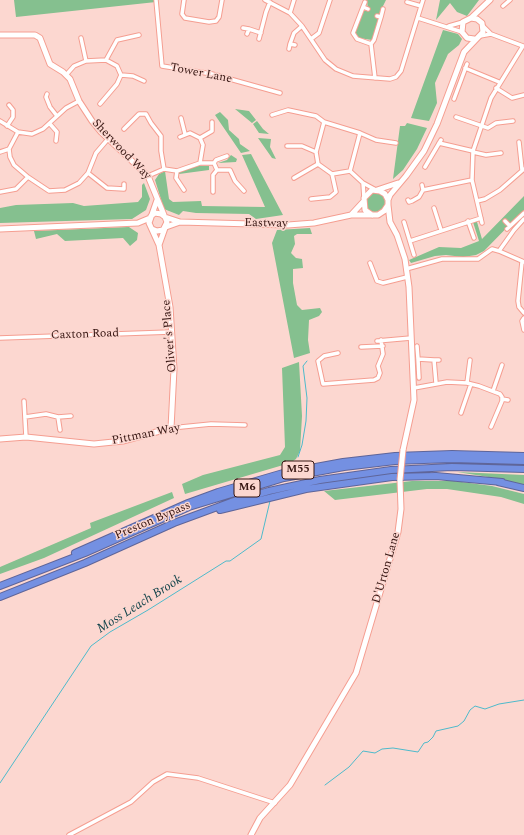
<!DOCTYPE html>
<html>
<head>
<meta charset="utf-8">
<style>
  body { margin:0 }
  canvas { display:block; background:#fcd7d0 }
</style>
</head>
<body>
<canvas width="524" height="835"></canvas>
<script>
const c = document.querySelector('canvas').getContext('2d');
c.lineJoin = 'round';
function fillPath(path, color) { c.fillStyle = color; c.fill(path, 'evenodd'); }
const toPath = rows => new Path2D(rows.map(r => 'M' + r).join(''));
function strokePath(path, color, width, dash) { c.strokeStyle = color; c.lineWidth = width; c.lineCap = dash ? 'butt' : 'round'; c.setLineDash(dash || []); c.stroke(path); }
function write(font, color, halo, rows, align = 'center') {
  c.font = font + ' Spectral,serif'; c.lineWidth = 3; c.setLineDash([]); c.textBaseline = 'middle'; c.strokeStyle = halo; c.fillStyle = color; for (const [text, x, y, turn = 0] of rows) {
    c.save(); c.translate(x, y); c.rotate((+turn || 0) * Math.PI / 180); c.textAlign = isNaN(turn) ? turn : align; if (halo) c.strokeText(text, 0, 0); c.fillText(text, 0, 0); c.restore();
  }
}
fillPath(toPath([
  [14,0,156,0,156,2,16,17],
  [367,0,386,0,379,14,376,14,376,17,378,19,372,40,359,38,355,32,363,11,368,11],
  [440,0,479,0,467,16,457,12,450,3,436,20],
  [443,30,458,34,462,39,459,45,448,54,435,83,437,103,429,121,411,118],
  [235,109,249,111,256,120,252,123],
  [220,112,228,120,229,130,239,139,240,144,250,151,241,153,215,115],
  [257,121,263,129,269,134,259,133,253,124],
  [407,123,427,128,417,149,403,170,393,179,400,126,405,126],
  [258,138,271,139,270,147,276,159,272,158],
  [251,154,283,215,256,219,249,214,196,213,183,211,179,215,164,209,155,180,159,174,165,171,169,199,173,202,201,201,202,206,265,207,242,155],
  [231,155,237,159,236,162,218,163,227,160],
  [198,166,209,166,209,170,179,174,179,172],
  [144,183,150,199,146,210,132,219,0,223,0,208,16,205,73,203,84,206,138,202,142,197,142,185],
  '365 202a10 10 0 1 1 20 0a10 10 0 1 1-20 0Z',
  [524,196,524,210,484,251,476,255,463,257,446,255,435,256,411,263,409,260,439,247,461,248,479,241,473,222,477,222,482,239],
  [129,227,138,233,137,240,130,246,123,238,65,241,57,234,36,239,34,231],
  [310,228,312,234,297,234,294,236,295,244,291,253,296,258,302,259,303,268,293,269,293,283,297,305,302,310,320,308,322,312,319,316,309,320,308,340,310,353,294,358,272,243,277,230],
  [299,362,302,416,300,451,296,459,290,463,185,494,182,484,203,475,280,455,285,447,282,368],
  [457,472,524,475,524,485,495,478],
  [412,481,454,481,492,486,524,494,524,504,501,497,447,489,427,489,335,500,324,491],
  [172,492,174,498,44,558,0,574,0,567,91,528,90,523]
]), '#85c08f');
strokePath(toPath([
  [298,457,302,445,306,421,307,398,303,366,307,361],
  [0,783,91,646,110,632,148,610,226,561,230,561,261,539,270,501],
  [325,785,349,767,363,751,375,753,382,749,393,748,418,752,424,743,428,742,433,737,436,731,458,726,464,721,470,710,475,706,485,709,499,704,524,700]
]), '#4dbacb', 1);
const street = toPath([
  [156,0,162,66,212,74,280,93],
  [184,0,182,14,185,18,209,22,216,21,219,17,222,0],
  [265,0,290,13,302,26,325,60,336,69,353,76,390,79,396,77,401,71,423,0],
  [365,2,363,7,368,9],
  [407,2,421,6],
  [503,6,510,0],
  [363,7,353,33,357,39,371,44,374,40,381,17],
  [290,13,294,0],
  [377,16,381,17,383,9],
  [418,18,462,32],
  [449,26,463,22],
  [243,28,249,29,247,34],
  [249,29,261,33],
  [491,34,523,46],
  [480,36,491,34,483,26],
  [81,38,86,61],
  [259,39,266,12,270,2],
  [311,39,319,33,330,0],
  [290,44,294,33,302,26],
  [371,44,375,78],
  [289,49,290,44,295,45],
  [106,60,117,40,139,35],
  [465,68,499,82],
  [66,75,74,66,86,61,106,60,117,66,121,75,117,84,100,104],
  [121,75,133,76,144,81],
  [496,88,512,98,524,95],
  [47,94,46,97,50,107,57,116],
  [454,99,467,64],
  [272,115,288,110,316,116,324,122,360,133,376,140,396,143],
  [456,117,488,128,496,123,513,121],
  [181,118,185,134],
  [0,121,18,132,32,134,43,129,66,108,79,101],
  [324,122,316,152,318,164,332,174,350,171,363,183,374,189],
  [50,124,57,132,56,141],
  [7,126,13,117,13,110,9,105],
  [124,129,139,114,146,114,151,123,161,136,161,151,164,169],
  [18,132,9,149,10,157,14,165,28,177],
  [180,137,190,133,200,138,203,145,200,163],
  [200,138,212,131,212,122],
  [519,142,522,170],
  [439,143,473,151],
  [287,146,302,146,316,152],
  [0,152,9,149],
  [473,152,486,155,501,153],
  [214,163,216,160,227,156],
  [425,167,441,140],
  [177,171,176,178,184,190],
  [350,171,360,133],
  [88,173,107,188,124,189,124,184],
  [148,176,164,169,177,171,200,163,214,163,217,170,230,170,235,181,244,191],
  [294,178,318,164],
  [363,183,364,198],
  [423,190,472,180],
  [0,192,16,189,28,177,49,191,65,190,79,183,88,173,96,153,108,139],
  [213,192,213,175,217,170],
  [311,199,330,197,336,192,332,174],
  [408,200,409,202,412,201,419,197,423,190,422,185],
  [477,201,485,199,500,190,524,169],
  [434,208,441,230],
  [524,219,514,230,499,251,524,262],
  [468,221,474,238],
  [505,221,510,226],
  [404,222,414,255],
  [482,223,472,180,473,151,491,98,523,46],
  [507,229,524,213],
  [410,241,481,218],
  [522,262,518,301,519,307,524,313],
  [370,263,377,281,383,283,407,277],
  [406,269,442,259,478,259,492,249,499,251],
  [524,318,522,321,524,330],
  [0,338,171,332],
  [377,341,411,338],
  [417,346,418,359],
  [361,347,383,346],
  [338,353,324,356,318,361,323,384,374,380,378,378,380,373,378,366,383,354,381,340],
  [419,378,418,359,434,360],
  [436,383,434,360,439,360],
  [467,383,470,360],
  [414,388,447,382,467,383,479,386,500,394,502,397,502,401,491,427],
  [493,391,502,365],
  [502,399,508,400],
  [24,401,26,437],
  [461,413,471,384],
  [25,417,46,414,58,417,71,416],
  [58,417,60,430],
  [171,428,211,424,245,425],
  [69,835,131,802,153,782,167,774,198,778,275,803]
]);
const secondary = toPath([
  [471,18,490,0],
  [0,35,35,35,40,38,50,64,63,72,70,79,79,101,92,121,101,132,148,176,164,215],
  [377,190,398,183],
  [388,200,390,195,406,176,424,151,437,124,464,52,483,32,482,23,477,19,471,18,463,22,462,32,467,38,474,39],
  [388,205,390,222,397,235,405,259,409,287,414,400,403,450],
  [351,215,378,215,384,211,388,205,388,200,385,194,380,191,372,190,364,198,365,210,372,215],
  [151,216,155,213,161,214,165,217,167,222,163,230,157,231,152,229],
  [165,217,180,222],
  [166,227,180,222,288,225,314,223,351,215,363,202],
  [0,229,138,223,150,218],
  [159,245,165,228],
  [0,439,26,437,94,444,123,441,171,428,174,369,170,307,159,245,149,223,157,200],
  [251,835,260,818,290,785,356,673,398,532,401,509,400,480]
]);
const highway = toPath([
  [498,482,524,488],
  [220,510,306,489,392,477,436,476,502,482],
  [75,553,188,503,218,492,283,473,343,462,395,456,452,454,524,456],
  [0,586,85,553,189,507,284,478,344,467,395,461,452,459,524,461],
  [0,597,85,563,174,523,231,502,269,491,320,480,391,470,452,467,524,469]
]);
strokePath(street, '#f59e91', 5.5);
strokePath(secondary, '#f59e91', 7);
strokePath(highway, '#5f6599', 8);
strokePath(street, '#fff', 3.5);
strokePath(secondary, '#fff', 5);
strokePath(highway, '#7490e2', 6);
const secondaryBridge = toPath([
  [400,480,403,450]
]);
strokePath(secondaryBridge, '#f59e91', 7, []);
strokePath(secondaryBridge, '#fff', 5);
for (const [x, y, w] of [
  [298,470,32],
  [247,488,26]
]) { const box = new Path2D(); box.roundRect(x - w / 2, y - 9, w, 18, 3); c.fillStyle = '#fcd7d0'; c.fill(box); strokePath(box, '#371612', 1); }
write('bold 11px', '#371612', null, [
  ["M55",298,470],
  ["M6",247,488]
]);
write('12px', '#371612', '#fcd7d0', [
  ["Tower Lane",201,74,11],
  ["Sherwood Way",121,150,46],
  ["Eastway",266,224,1],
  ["Caxton Road",85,335,-2],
  ["Oliver's Place",170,336,-95],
  ["Pittman Way",146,435,-11],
  ["Preston Bypass",153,521,-23],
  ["D'Urton Lane",387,568,-74]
]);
write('italic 13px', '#12444b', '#fcd7d0', [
  ["Moss Leach Brook",140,605,-32]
]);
</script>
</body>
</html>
